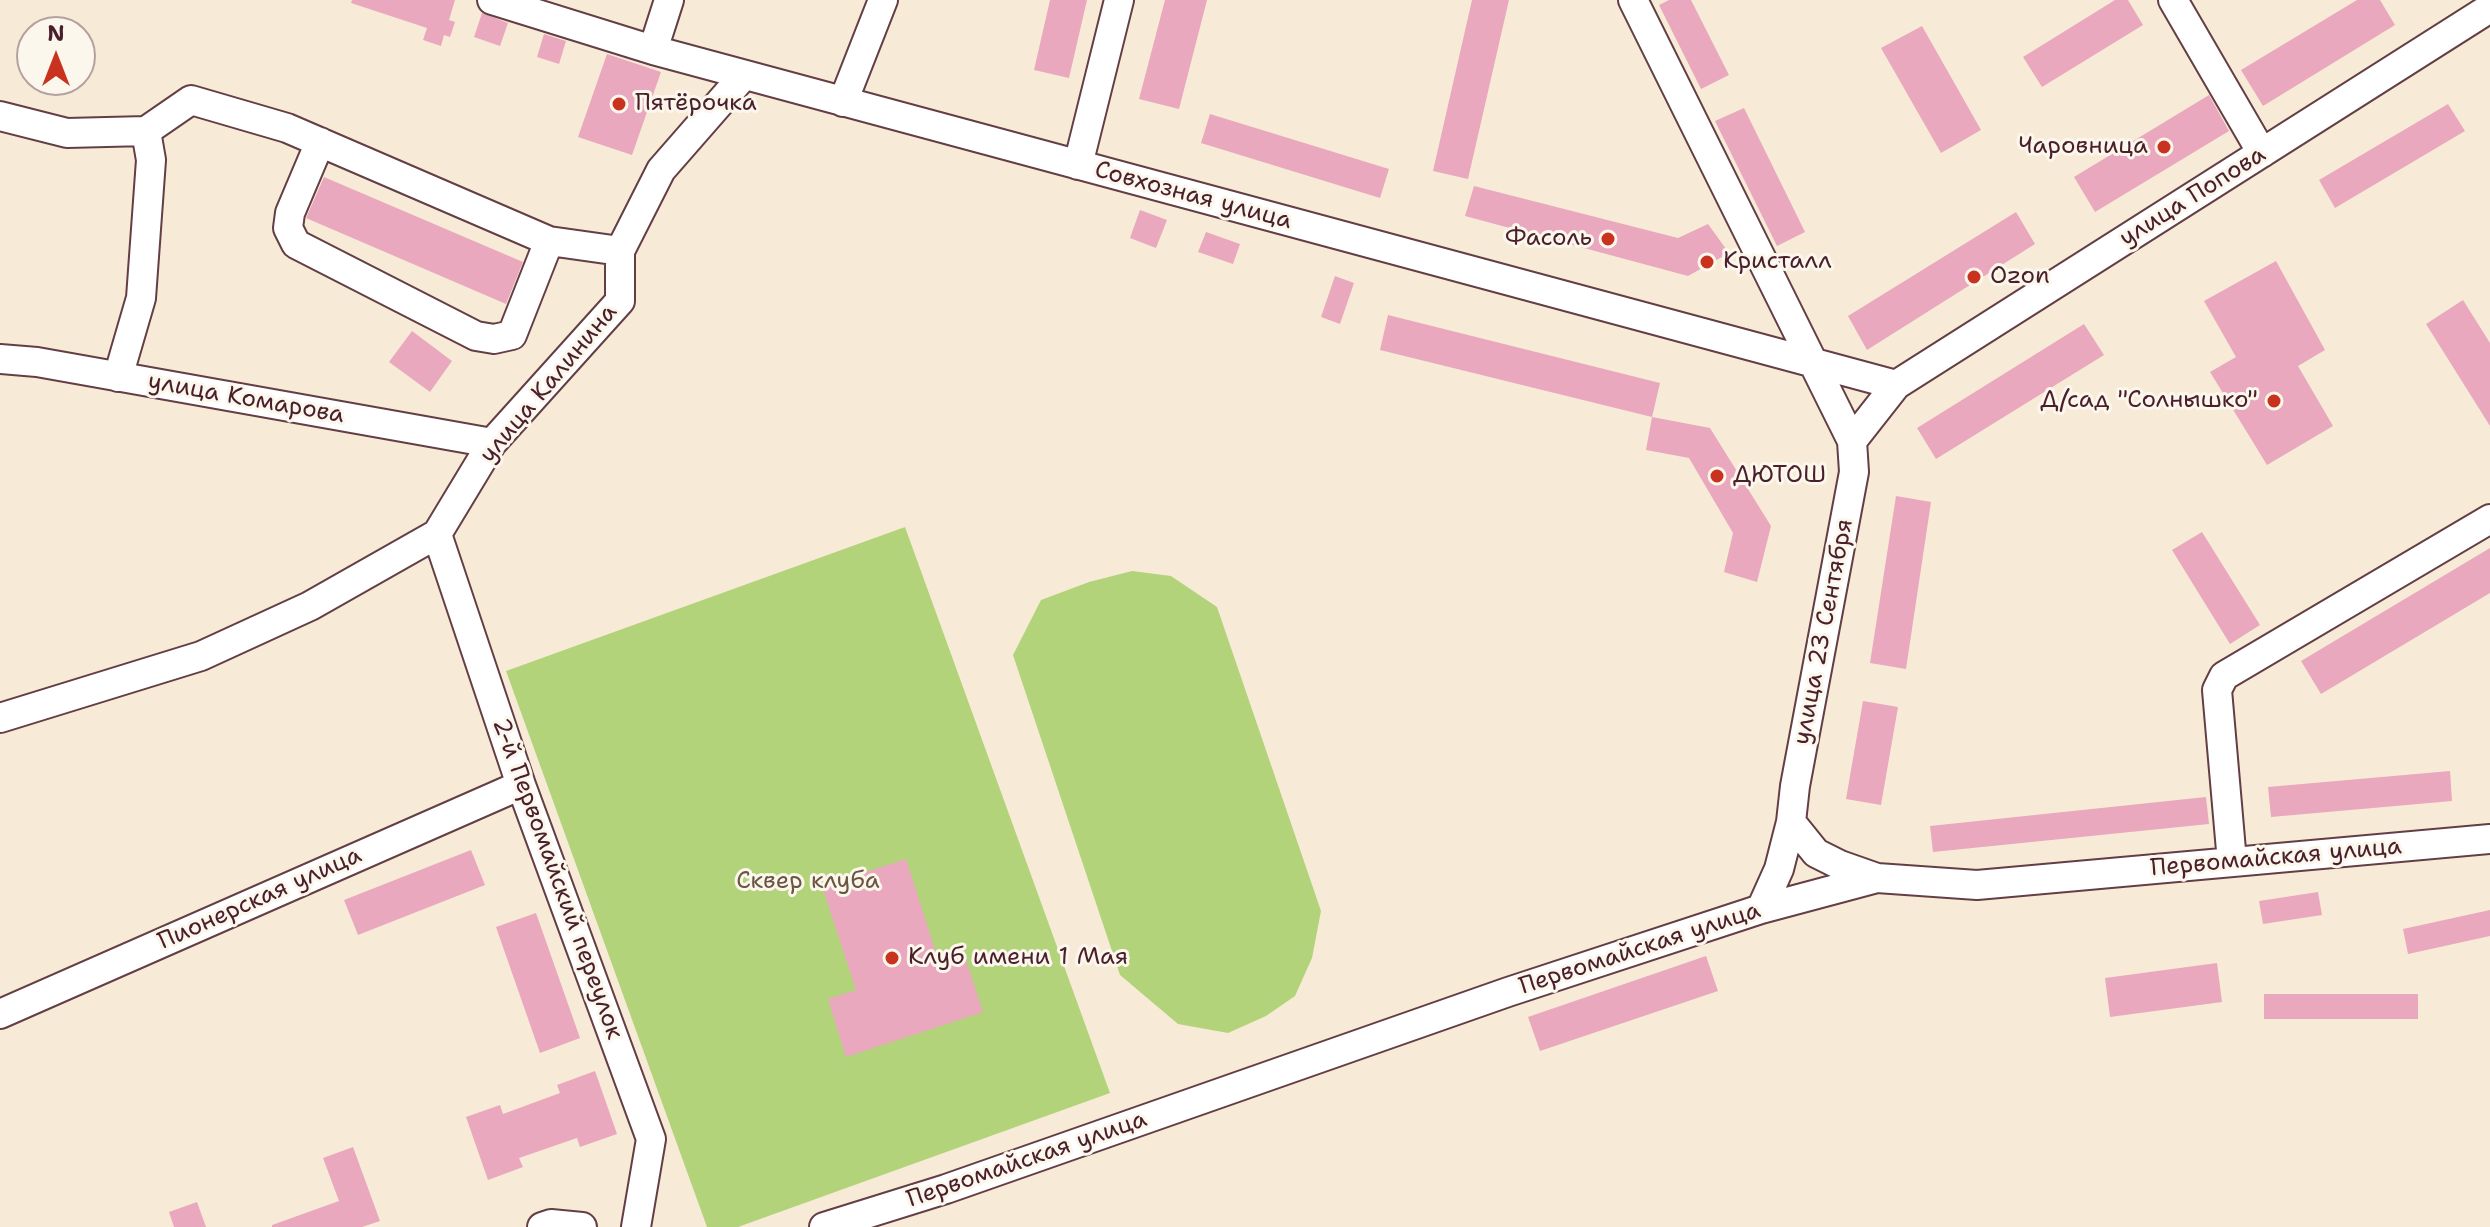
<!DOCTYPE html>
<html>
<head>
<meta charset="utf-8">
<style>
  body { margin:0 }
  #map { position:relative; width:2490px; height:1227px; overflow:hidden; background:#f7ebd7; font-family:"Shantell Sans",sans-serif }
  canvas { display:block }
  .north { position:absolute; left:16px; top:16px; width:80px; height:80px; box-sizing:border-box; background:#fbf7ec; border:2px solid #b4a19f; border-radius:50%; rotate:0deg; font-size:22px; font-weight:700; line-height:32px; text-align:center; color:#4a1f2b }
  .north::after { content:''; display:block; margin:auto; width:28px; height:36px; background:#c8321e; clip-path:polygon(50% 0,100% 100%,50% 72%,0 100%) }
</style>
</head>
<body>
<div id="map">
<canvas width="2490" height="1227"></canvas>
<div class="north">N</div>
</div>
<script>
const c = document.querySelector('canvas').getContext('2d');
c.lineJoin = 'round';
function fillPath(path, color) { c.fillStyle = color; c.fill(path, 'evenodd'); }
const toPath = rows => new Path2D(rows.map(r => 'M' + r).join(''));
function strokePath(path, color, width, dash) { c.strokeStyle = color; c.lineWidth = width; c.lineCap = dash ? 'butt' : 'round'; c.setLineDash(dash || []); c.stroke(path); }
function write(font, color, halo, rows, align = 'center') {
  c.font = font + ' "Shantell Sans",sans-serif'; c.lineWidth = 6; c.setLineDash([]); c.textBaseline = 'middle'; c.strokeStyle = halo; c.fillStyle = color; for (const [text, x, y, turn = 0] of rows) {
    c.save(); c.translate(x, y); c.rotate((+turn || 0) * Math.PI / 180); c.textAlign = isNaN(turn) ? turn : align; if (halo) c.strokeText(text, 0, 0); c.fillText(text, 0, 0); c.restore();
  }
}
fillPath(toPath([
  [905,527,1110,1093,738,1227,707,1227,506,671],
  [1132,571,1171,576,1217,607,1321,911,1312,958,1295,996,1266,1016,1228,1033,1178,1024,1120,975,1013,655,1041,600,1089,582]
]), '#b3d37b');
fillPath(toPath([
  [352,0,455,0,449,20,455,22,450,37,444,35,441,46,423,40,427,28,351,3],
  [1050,0,1087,0,1069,78,1034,70],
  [1165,0,1207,0,1179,109,1139,99],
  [1472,0,1509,0,1468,179,1433,171],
  [1669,0,1691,0,1729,75,1701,89,1659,5],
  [2115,0,2128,0,2143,25,2042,87,2023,57],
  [2357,0,2380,0,2395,25,2263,106,2241,70],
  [482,13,508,23,500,46,474,37],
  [1922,26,1981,130,1941,153,1881,48],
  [544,34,566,41,559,64,537,57],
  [607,54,661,72,632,155,578,137],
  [2209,95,2229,131,2095,212,2074,177],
  [2448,104,2465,131,2335,208,2319,180],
  [1744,108,1805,232,1777,246,1715,121],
  [1210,114,1389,169,1380,198,1201,143],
  [324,177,523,262,506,304,306,218],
  [1474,186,1678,238,1708,224,1729,253,1688,276,1465,216],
  [1140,210,1167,220,1156,248,1130,238],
  [2016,212,2035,244,1867,350,1848,316],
  [1206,232,1240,244,1233,264,1198,252],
  [2276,261,2325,350,2298,366,2333,426,2267,465,2210,372,2236,357,2204,301],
  [1335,276,1354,283,1340,324,1321,317],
  [2463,300,2490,343,2490,426,2426,324],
  [1388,315,1660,383,1652,417,1380,350],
  [2084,324,2104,355,1936,459,1917,428],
  [412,331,452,361,430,392,389,362],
  [1652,417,1710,428,1771,526,1757,582,1724,572,1733,533,1689,458,1646,450],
  [1896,496,1931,502,1906,669,1870,663],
  [2202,532,2260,625,2230,644,2172,550],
  [2490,548,2490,593,2321,694,2301,661],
  [1863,701,1898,707,1881,805,1846,799],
  [2450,771,2452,801,2271,817,2268,787],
  [2206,797,2209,824,1933,852,1930,826],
  [471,850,485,885,358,935,344,900],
  [906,859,939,962,964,954,983,1012,846,1057,828,999,856,990,822,886],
  [2318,892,2322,915,2263,924,2259,901],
  [2490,910,2490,936,2408,954,2403,929],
  [536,913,580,1038,540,1053,496,927],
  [1706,956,1718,991,1540,1051,1528,1017],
  [2217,963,2222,1002,2110,1017,2105,978],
  [2264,994,2418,994,2418,1019,2264,1019],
  [595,1071,617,1134,580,1147,577,1138,519,1158,523,1167,488,1180,466,1117,500,1105,503,1114,560,1093,557,1085],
  [353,1147,380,1221,362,1227,272,1227,272,1225,339,1201,323,1158],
  [197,1202,206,1227,174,1227,169,1212]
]), '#e9a8be');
const minor = toPath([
  [492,0,653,50,1896,385],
  [1633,0,1852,441,1854,472,1795,786,1791,822,1779,869,1761,909],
  [2173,0,2262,153],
  [653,50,669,0],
  [843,102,883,0],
  [0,116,67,133,146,131],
  [146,131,191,100,287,128,549,241,620,251],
  [320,142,290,213,288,228,296,244,476,336,494,339,512,335,549,241],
  [1078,165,1119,0],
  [0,359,37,362,492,443],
  [118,377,141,298,151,160,146,131],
  [1852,441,1896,385,2490,8],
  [437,534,521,785,651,1139,636,1227],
  [0,718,201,656,310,606,437,534,492,443,620,301,620,251,661,170,744,75],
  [1791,822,1816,853,1840,865,1877,878],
  [2232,862,2217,690,2224,676,2490,519],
  [0,1014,521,785],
  [542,1227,551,1224,582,1227],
  [824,1227,946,1189,1508,992,1761,909,1877,878,1977,885,2490,839]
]);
strokePath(minor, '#643e45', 32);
strokePath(minor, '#fff', 28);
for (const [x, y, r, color] of [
  [619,104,8,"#c8321e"],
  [2164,147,8,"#c8321e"],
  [1608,239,8,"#c8321e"],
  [1707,262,8,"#c8321e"],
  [1974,277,8,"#c8321e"],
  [2274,401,8,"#c8321e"],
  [1717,476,8,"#c8321e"],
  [892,958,8,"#c8321e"]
]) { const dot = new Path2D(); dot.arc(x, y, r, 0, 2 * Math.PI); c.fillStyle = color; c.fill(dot); strokePath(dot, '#fbf7ec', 3); }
write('24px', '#4a1f2b', '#fbf7ec', [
  ["Пятёрочка",635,104],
  ["Чаровница",2148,147,"right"],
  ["Фасоль",1592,239,"right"],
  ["Кристалл",1723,262],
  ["Ozon",1990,277],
  ["Д/сад \"Солнышко\"",2258,401,"right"],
  ["ДЮТОШ",1733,476],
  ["Клуб имени 1 Мая",908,958]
], 'left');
write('24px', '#4a1f2b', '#fbf7ec', [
  ["Совхозная улица",1193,196,15],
  ["улица Попова",2193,197,-32],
  ["улица Калинина",549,384,-50],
  ["улица Комарова",246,399,10],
  ["улица 23 Сентября",1824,632,-79],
  ["Первомайская улица",2276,858,-5],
  ["2-й Первомайский переулок",557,879,70],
  ["Пионерская улица",260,899,-24],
  ["Первомайская улица",1640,949,-18],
  ["Первомайская улица",1027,1160,-19]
]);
write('24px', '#6a5543', '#fbf7ec', [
  ["Сквер клуба",808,882]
]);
</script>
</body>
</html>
